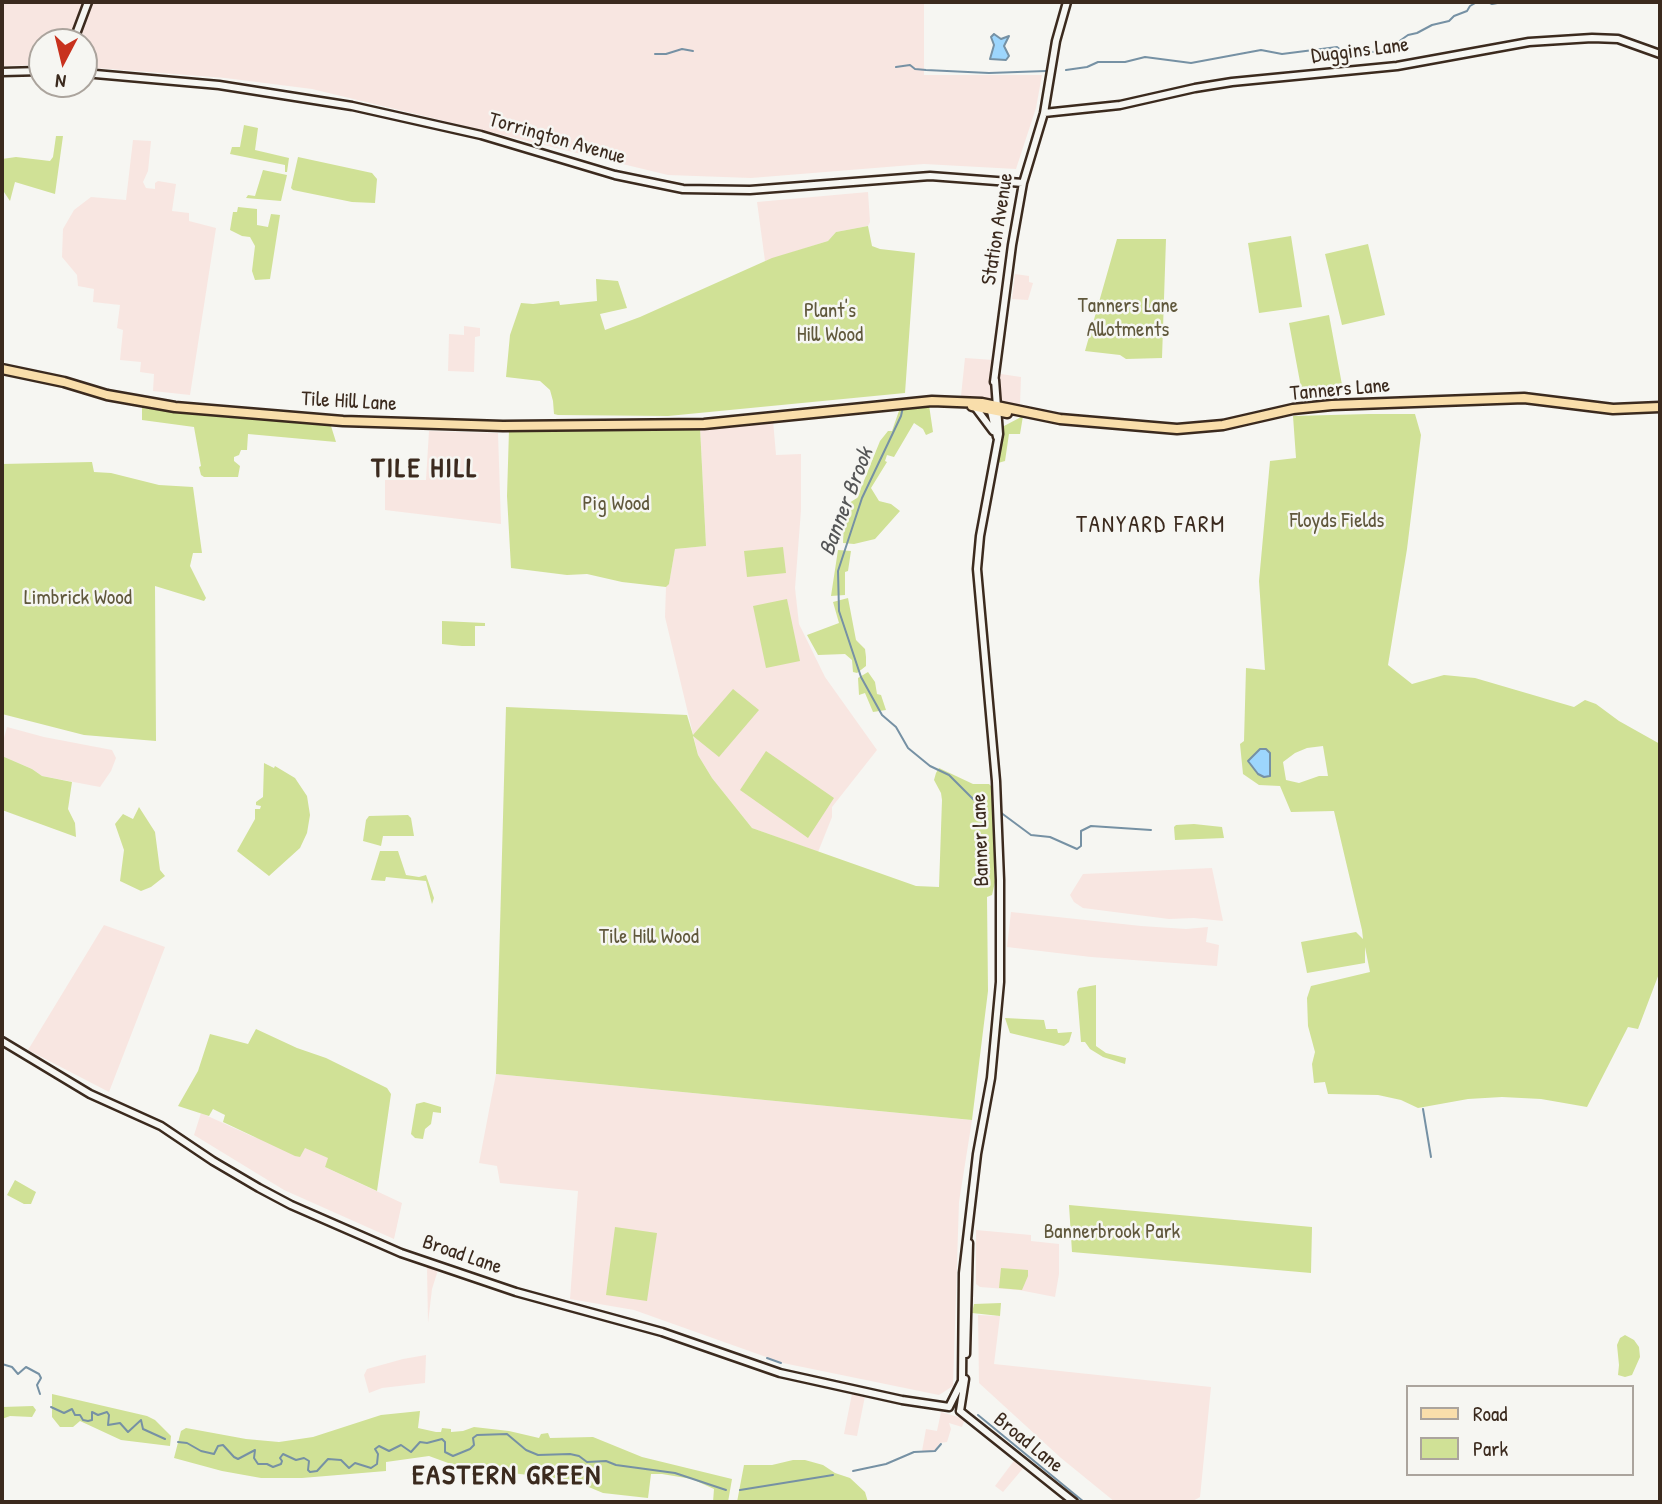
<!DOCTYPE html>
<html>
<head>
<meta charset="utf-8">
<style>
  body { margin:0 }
  #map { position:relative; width:1662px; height:1504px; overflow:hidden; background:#f6f6f2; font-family:"Patrick Hand",sans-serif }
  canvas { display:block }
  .frame { position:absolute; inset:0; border:4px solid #3b2a1e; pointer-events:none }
  .legend { position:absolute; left:1406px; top:1385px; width:228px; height:91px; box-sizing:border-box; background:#f6f6f2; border:2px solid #aba49d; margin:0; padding:9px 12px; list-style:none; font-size:21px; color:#3b2a1e }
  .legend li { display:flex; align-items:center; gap:14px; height:35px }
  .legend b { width:35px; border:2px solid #aba49d }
  .north { position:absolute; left:28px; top:28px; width:70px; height:70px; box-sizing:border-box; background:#f6f6f2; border:2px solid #aba49d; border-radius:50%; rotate:187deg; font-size:19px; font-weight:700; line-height:28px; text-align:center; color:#3b2a1e }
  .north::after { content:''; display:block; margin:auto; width:24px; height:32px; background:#c8321e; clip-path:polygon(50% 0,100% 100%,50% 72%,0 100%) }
</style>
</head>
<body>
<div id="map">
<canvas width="1662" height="1504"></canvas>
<div class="frame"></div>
<ul class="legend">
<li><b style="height:9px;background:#f9deab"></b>Road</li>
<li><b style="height:19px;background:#d0e196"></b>Park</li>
</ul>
<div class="north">N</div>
</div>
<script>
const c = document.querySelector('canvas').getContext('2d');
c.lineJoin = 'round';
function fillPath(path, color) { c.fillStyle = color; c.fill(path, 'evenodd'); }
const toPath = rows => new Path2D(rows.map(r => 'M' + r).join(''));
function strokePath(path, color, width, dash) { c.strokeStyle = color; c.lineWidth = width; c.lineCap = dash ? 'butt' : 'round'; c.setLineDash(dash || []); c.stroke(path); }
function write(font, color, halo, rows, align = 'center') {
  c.font = font + ' "Patrick Hand",sans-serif'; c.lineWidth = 5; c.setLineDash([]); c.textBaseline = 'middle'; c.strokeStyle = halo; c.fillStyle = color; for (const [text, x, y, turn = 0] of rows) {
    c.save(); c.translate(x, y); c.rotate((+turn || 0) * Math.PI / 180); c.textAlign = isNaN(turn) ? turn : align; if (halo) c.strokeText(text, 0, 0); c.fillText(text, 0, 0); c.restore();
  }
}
fillPath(toPath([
  [2,2,83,2,68,42,42,42,42,65,2,66],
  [90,2,924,2,924,75,1042,75,1036,108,1016,169,924,164,751,178,668,175,312,89,225,78,84,67,84,42,76,42],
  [133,140,151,141,148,171,143,182,146,188,155,189,155,183,158,181,176,184,172,211,189,213,189,221,216,228,190,395,153,391,154,374,140,372,141,362,120,360,123,330,117,328,120,305,93,302,94,289,78,286,77,275,62,257,63,229,74,210,91,197,126,200],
  [868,192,870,222,868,226,836,232,828,241,765,261,757,202],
  [1015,274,1029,276,1029,282,1033,283,1028,300,1012,299],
  [464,326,480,328,480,336,475,337,474,372,448,371,449,334,464,335],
  [965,358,994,360,994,373,1021,377,1020,405,961,396],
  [773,420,776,455,801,454,801,510,795,588,799,624,825,677,877,750,832,807,832,817,818,852,752,828,712,778,698,755,665,617,666,587,669,583,675,549,706,546,700,427],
  [429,431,498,433,501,524,385,510,385,480,426,480],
  [7,727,44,737,112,750,116,758,111,771,100,787,42,776,32,769,2,756,2,745],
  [1212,868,1223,921,1194,918,1169,919,1083,908,1074,902,1070,895,1083,874],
  [1011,912,1141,926,1186,929,1208,927,1206,942,1219,945,1217,966,1091,957,1007,947],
  [104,925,165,947,109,1092,28,1050],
  [496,1074,972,1120,959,1202,953,1386,939,1395,783,1363,634,1310,570,1299,578,1191,500,1183,497,1166,479,1163],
  [201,1113,254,1137,305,1147,329,1158,325,1167,402,1203,394,1239,284,1190,194,1135],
  [976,1230,1031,1235,1031,1241,1059,1244,1059,1274,1055,1297,1019,1290,980,1287,976,1284],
  [427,1266,438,1270,432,1289,428,1323],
  [978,1315,1000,1316,994,1364,1211,1387,1200,1497,1191,1502,1115,1502,1061,1458,979,1383],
  [426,1355,425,1383,382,1388,369,1393,364,1375,367,1369,403,1359],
  [852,1394,865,1396,857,1436,844,1434],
  [941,1412,965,1419,962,1427,949,1423,951,1429,947,1442,940,1443,934,1451,922,1451,926,1429,937,1431],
  [1016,1458,1025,1466,1003,1492,995,1486]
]), '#f8e6e1');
fillPath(toPath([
  [244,125,258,128,255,150,289,158,287,172,285,172,285,165,230,154,232,147,240,147],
  [56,136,63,136,55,194,15,182,10,201,2,189,2,159,16,157,50,161,53,157],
  [298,157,372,173,377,179,375,203,352,202,293,190,291,188],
  [263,170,287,175,281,201,246,198,248,195,255,196],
  [238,207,257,209,257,225,268,227,271,214,280,215,270,279,255,280,252,271,255,246,250,237,242,236,230,230,233,212,237,212],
  [868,226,872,246,880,249,915,253,905,393,668,416,558,415,554,414,553,401,550,390,540,381,506,377,510,335,521,303,533,304,559,301,560,305,597,301,596,279,618,281,627,308,600,314,605,330,640,317,772,258,828,241,836,232],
  [1291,236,1302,307,1259,313,1248,243],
  [1117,239,1166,239,1162,358,1126,359,1120,355,1085,351],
  [1368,244,1385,315,1342,325,1325,254],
  [1329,315,1343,390,1303,398,1289,323],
  [901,405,929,405,933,432,926,435,923,429,914,423,894,457,887,455,885,461,887,462,871,488,879,501,891,504,900,511,875,539,854,544,843,543,844,522,849,503,857,498,880,441,888,431,892,431],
  [142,408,331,426,336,442,248,434,247,450,241,450,239,455,234,457,234,461,240,466,238,477,204,477,201,475,199,467,201,466,194,427,142,420],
  [1369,414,1415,414,1421,435,1407,549,1388,665,1412,684,1444,675,1475,678,1574,707,1585,700,1596,704,1619,721,1660,744,1660,971,1638,1029,1628,1027,1587,1107,1541,1099,1502,1097,1468,1099,1418,1108,1401,1100,1378,1095,1328,1094,1325,1082,1314,1083,1312,1064,1315,1052,1308,1026,1307,998,1311,986,1370,972,1365,947,1365,963,1307,973,1301,942,1356,932,1363,939,1362,930,1334,811,1291,812,1280,786,1259,785,1243,774,1240,744,1244,741,1246,668,1265,670,1259,581,1270,461,1296,458,1293,416],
  [1323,746,1328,776,1319,776,1299,783,1286,780,1283,762,1295,753,1307,748],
  [1023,416,1020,434,1009,434,1005,461,998,463,1004,426],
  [700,427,706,546,675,549,669,584,666,587,622,582,587,574,567,575,511,568,507,496,509,430],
  [92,462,94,472,111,473,159,485,193,487,202,553,193,553,190,566,206,598,204,601,155,586,156,741,84,735,2,714,2,464],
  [783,547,786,573,747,577,744,551],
  [838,550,851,551,848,571,845,572,845,595,831,596],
  [848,598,856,640,865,649,866,657,866,666,857,673,853,672,852,660,845,654,818,655,807,635,839,623,833,602],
  [787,599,800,661,766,668,753,606],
  [442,621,485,623,485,626,475,626,475,646,462,646,442,644],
  [868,672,875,682,877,694,881,695,886,710,873,712,865,693,859,695,858,678],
  [733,689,759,710,719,757,693,736,698,755,712,778,752,828,916,886,939,887,942,800,941,793,934,780,936,773,939,768,973,784,989,784,992,787,995,882,992,895,987,897,988,991,972,1120,496,1074,506,707,687,715,693,735],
  [766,751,834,798,808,838,740,790],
  [2,756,32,769,42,776,72,782,68,809,75,823,76,837,2,810],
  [264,763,274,768,275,766,295,778,307,796,310,815,307,833,300,848,269,876,237,851,255,819,255,809,260,809,261,806,256,805,256,802,263,797],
  [139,807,155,832,160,870,165,876,151,887,141,891,120,881,124,850,115,824,123,814,133,819],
  [408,815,411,818,414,836,383,836,381,846,363,841,366,820,369,816],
  [1194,824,1222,827,1224,838,1175,840,1174,827,1176,825],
  [380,851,398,851,406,875,419,877,426,875,434,898,432,904,426,881,386,877,385,881,371,880],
  [1096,985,1096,1046,1106,1053,1126,1058,1125,1064,1103,1057,1090,1049,1085,1042,1081,1042,1077,992,1079,988],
  [1005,1018,1044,1020,1046,1029,1057,1029,1058,1033,1072,1032,1069,1042,1064,1046,1010,1033],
  [256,1029,297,1048,326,1058,387,1088,391,1094,377,1191,325,1167,328,1158,305,1148,300,1157,295,1156,223,1122,225,1115,213,1109,209,1116,178,1106,198,1071,210,1034,248,1044],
  [424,1102,441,1107,441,1113,433,1112,431,1124,425,1129,423,1139,415,1138,411,1134,416,1104],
  [15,1180,36,1192,31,1204,24,1204,7,1195],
  [1069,1205,1312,1227,1311,1273,1072,1252],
  [615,1227,657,1233,647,1301,606,1295],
  [1001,1268,1028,1270,1028,1276,1022,1290,999,1288],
  [1001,1303,1000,1316,972,1313,974,1304],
  [1625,1335,1634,1340,1639,1347,1640,1357,1632,1375,1625,1377,1618,1375,1619,1365,1617,1345,1620,1338],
  [52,1394,147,1416,155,1420,171,1436,170,1446,121,1440,80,1421,73,1427,60,1427,52,1417],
  [33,1406,36,1410,32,1417,10,1416,2,1419,2,1407],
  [420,1411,418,1428,436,1432,441,1432,442,1428,451,1429,451,1432,463,1431,474,1427,509,1431,539,1438,541,1434,548,1433,550,1438,593,1437,642,1457,732,1479,728,1502,713,1502,714,1489,692,1479,662,1474,651,1474,648,1498,603,1493,572,1480,459,1467,429,1456,386,1462,386,1471,302,1478,261,1478,222,1471,174,1458,181,1431,186,1428,246,1439,279,1442,313,1437,381,1415],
  [793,1460,805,1460,823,1465,835,1473,850,1478,865,1492,868,1502,737,1502,744,1465,772,1465]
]), '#d0e196');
const water = toPath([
  [994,34,1001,39,1009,36,1004,46,1009,56,1006,60,990,59,994,45,991,37,994,34],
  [1260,749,1266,749,1270,753,1270,776,1264,777,1258,774,1248,761,1260,749]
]);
fillPath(water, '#9dd6fd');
strokePath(water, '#7691a4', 2);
strokePath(toPath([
  [1488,2,1492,4,1503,2],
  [655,54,666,54,682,49,693,51],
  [896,67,910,65,915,69,926,70,989,73,1046,71],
  [1066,70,1087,67,1098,62,1125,62,1145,57,1191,63,1261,50,1282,54,1337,47,1347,55,1367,50,1372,52,1387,50,1408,35,1417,33,1432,25,1449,21,1454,16,1467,11,1470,6,1477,2],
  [903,407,901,416,862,498,838,571,839,611,861,677,882,715,896,727,908,748,930,766,949,775,977,803,986,808],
  [1000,812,1031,835,1050,837,1077,849,1081,846,1081,831,1091,826,1151,830],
  [1423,1109,1431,1157],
  [767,1358,781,1363],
  [2,1364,12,1367,18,1374,26,1367,39,1374,41,1378,37,1385,40,1394],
  [51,1407,64,1413,72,1409,75,1415,80,1415,83,1420,88,1421,92,1420,92,1412,98,1415,107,1412,109,1415,108,1425,120,1423,128,1432,141,1420,143,1429,165,1439],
  [978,1415,1084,1502],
  [178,1442,187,1443,201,1451,214,1454,218,1446,223,1445,234,1457,238,1459,255,1450,254,1458,258,1464,267,1464,273,1467,281,1464,282,1461,280,1458,283,1454,296,1460,304,1458,309,1461,308,1470,310,1472,317,1471,328,1459,341,1460,349,1468,355,1463,371,1468,377,1464,378,1454,375,1449,379,1446,389,1451,401,1445,411,1452,420,1442,427,1443,442,1439,445,1442,445,1452,453,1456,470,1449,474,1445,473,1438,477,1435,507,1434,526,1450,538,1455,570,1454,579,1456,587,1462,606,1461,616,1465,675,1473,726,1490],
  [853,1471,886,1464,914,1452,935,1451,941,1444],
  [740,1490,833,1475]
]), '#7691a4', 2);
const minor = toPath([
  [73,42,88,2],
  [2,72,42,71],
  [84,73,219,85,352,106,481,135,615,175,683,189,750,190,930,176,1023,183],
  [1044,113,1120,105,1195,88,1232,82,1397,66,1529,42,1592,38,1618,39,1660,54],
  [994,382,1012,245,1023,183,1044,113,1056,41,1067,2],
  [975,407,993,431],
  [990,407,997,437],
  [2,1041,90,1094,161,1126,213,1161,259,1188,291,1205,401,1253,516,1292,662,1332,780,1373,902,1400,949,1407],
  [966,1354,969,1243],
  [949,1407,962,1381,963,1273,977,1154,991,1078,1000,982,1000,880,996,781,977,569,980,536,999,434,995,380],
  [960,1411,965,1379],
  [960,1411,1074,1502]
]);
const major = toPath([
  [2,369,64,382,107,395,175,407,343,421,503,426,704,424,932,401,982,403,1060,419,1177,429,1223,425,1293,409,1332,405,1524,398,1613,409,1660,407],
  [972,406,1007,413]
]);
strokePath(minor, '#3b2a1e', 11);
strokePath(major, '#3b2a1e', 13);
strokePath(minor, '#f6f6f2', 6);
strokePath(major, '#f9deab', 8);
write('21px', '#3b2a1e', '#f6f6f2', [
  ["Duggins Lane",1360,51,-7],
  ["Torrington Avenue",557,139,16],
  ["Station Avenue",998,229,-81],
  ["Tanners Lane",1340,390,-5],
  ["Tile Hill Lane",349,402,3],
  ["Banner Lane",981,840,-92],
  ["Broad Lane",462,1255,19],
  ["Broad Lane",1028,1443,39]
]);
write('21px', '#60583c', '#f6f6f2', [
  ["Tanners Lane",1128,306],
  ["Allotments",1128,330],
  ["Plant's",830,311],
  ["Hill Wood",830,335],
  ["Pig Wood",616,504],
  ["Floyds Fields",1337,521],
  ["Limbrick Wood",78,598],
  ["Tile Hill Wood",649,937],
  ["Bannerbrook Park",1112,1232]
]);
write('italic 23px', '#545556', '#f6f6f2', [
  ["Banner Brook",847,502,-69]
]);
c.letterSpacing = '2px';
write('23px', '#3b2a1e', '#f6f6f2', [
  ["TANYARD FARM",1151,526]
]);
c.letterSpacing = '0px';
c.letterSpacing = '2px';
write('bold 28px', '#3b2a1e', '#f6f6f2', [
  ["TILE HILL",425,470],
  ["EASTERN GREEN",507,1477]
]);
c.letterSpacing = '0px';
</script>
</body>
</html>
